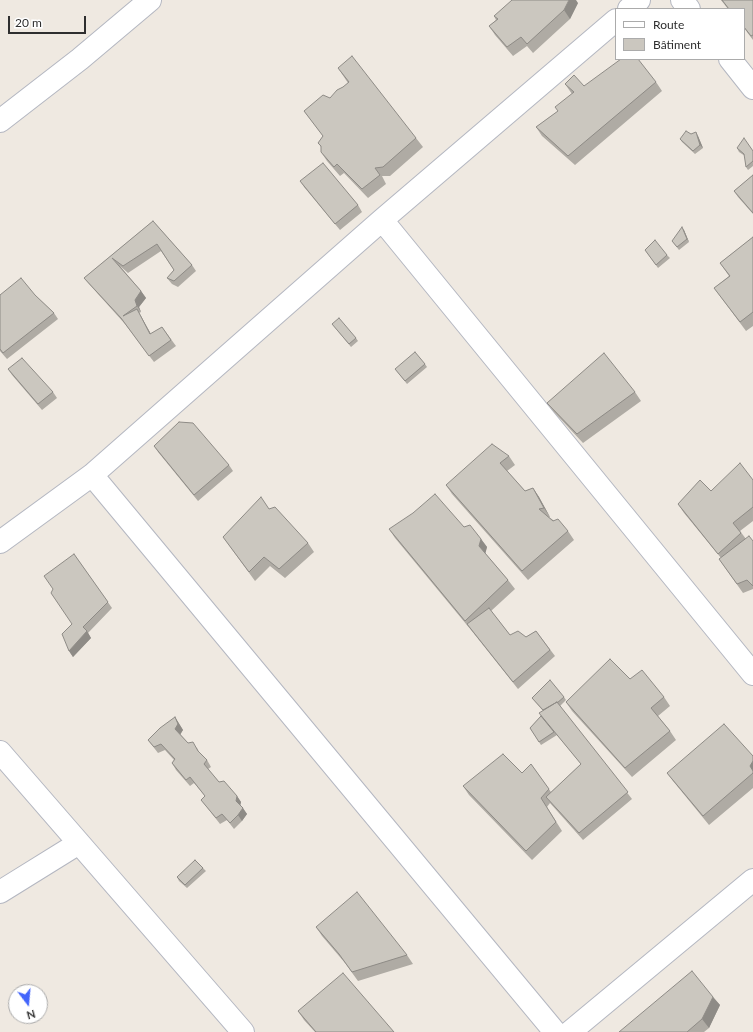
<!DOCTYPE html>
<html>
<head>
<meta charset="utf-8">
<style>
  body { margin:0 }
  #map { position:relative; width:753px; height:1032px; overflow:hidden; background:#efe9e1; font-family:Lato,sans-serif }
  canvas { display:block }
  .legend { position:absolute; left:615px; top:8px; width:130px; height:52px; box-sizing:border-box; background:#fff; border:1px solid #ababab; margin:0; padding:5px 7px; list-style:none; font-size:12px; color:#2e2e2e }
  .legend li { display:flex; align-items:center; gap:8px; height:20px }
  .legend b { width:20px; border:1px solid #ababab }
  .north { position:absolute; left:8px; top:984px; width:40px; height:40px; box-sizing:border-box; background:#fff; border:1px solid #ababab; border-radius:50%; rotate:164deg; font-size:11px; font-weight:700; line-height:16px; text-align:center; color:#2e2e2e }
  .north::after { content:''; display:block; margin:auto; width:14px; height:18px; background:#4264fb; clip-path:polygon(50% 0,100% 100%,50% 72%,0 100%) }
  .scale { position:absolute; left:8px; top:16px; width:78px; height:18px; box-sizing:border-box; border:2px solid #2e2e2e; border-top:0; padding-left:5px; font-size:12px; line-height:14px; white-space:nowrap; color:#2e2e2e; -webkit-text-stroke:3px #fff; paint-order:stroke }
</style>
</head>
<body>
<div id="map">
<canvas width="753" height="1032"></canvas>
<ul class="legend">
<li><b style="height:5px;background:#fff"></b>Route</li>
<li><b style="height:11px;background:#cbc7bf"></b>Bâtiment</li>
</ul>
<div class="north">N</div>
<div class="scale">20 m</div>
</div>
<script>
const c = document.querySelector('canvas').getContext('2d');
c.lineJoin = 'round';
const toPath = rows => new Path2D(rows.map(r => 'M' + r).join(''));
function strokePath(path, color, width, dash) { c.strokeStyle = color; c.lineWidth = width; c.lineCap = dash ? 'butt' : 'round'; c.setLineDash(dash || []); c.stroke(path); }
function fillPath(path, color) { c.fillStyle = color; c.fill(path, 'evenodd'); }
const minor = toPath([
  [682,0,689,9],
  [629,9,639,0],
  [730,59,753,88],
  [382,220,753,674],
  [92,475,555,1032],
  [0,542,92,475,382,220,616,20],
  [0,752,243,1032],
  [0,892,79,843],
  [570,1032,753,880]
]);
const secondary = toPath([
  [0,121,80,59,150,0]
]);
strokePath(minor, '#b4b7c1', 24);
strokePath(secondary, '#b4b7c1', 24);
strokePath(minor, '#fff', 22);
strokePath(secondary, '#fff', 22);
fillPath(toPath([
  [721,0,753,0,753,40,744,28,744,9,728,9],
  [578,3,570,19,533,53,527,46,513,56,495,35,489,26,496,20,494,16],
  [338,68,416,138,423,147,390,176,382,176,386,184,368,198,344,173,340,176,327,161,321,152,321,147,318,143,323,136,304,111,330,98,348,83],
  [656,82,662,91,575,165,542,136,536,127,558,111,572,94,565,84,584,86],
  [691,134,698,136,703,148,695,154,682,142,680,139],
  [737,148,753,151,753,166,748,170,746,167,745,156,739,152],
  [753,175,753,214,738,197,734,191],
  [300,181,358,205,362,212,340,230,304,187],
  [153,221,192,265,196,271,178,287,172,284,167,278,174,270,161,251,128,273,120,266,141,291,146,298,139,307,141,312,139,313,151,334,162,327,176,346,154,362,125,324,89,284,84,278],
  [684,230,689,242,679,250,672,241],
  [753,237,753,326,746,331,714,288,729,276,720,263],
  [645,250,667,255,670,258,658,268],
  [0,295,35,295,54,313,58,319,7,359,0,351],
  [332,324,356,338,358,341,351,347],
  [425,364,427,367,407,384,395,369],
  [8,369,53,392,57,398,42,410,12,375],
  [635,392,641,401,583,443,554,412,547,403],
  [154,446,229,465,233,471,198,501,158,452],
  [509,456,515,465,507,471,525,491,533,488,539,497,550,517,549,517,568,531,574,540,528,580,452,494,446,485],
  [753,480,753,521,740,531,746,539,753,541,753,589,743,593,719,559,721,558,684,513,678,504,711,491],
  [269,509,308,543,314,552,285,578,270,566,255,581,223,537],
  [464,527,481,539,487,547,485,553,508,580,515,589,491,611,510,635,526,637,536,631,555,656,518,689,471,630,395,538,389,529],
  [74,554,112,608,88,633,91,638,73,657,69,651,72,624],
  [630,679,664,697,670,706,658,716,670,731,676,740,632,777,572,711,566,702],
  [564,697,566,700,560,706,632,799,583,840,550,803,547,807,562,831,532,860,469,795,463,786,522,773,531,764,551,792,581,764,557,735,541,745,530,728,541,716,543,711,532,698],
  [175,717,183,730,180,734,188,743,197,748,200,754,207,760,211,767,208,769,219,782,237,796,241,802,240,805,247,814,242,821,234,829,227,820,220,824,206,806,201,800,205,796,194,783,190,786,176,770,172,763,174,760,165,750,158,753,148,740],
  [753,756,753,788,709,825,673,781,667,773],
  [203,868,206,871,187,888,179,881,177,877],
  [316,927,407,955,413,964,358,981,345,963,322,936],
  [713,997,720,1005,709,1028,704,1032,619,1032],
  [298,1011,394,1032,315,1032,304,1020]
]), '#afaba4');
fillPath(toPath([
  [569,0,576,0,578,3,570,19,564,10],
  [696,132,698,136,703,148,700,145],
  [682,227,684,230,689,242,687,239],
  [141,291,146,298,139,307,141,312,137,306,135,300],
  [137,309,141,316,154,340,150,334],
  [533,488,539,497,550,517,544,508],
  [481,539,487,547,485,555,479,546],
  [87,631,91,638,73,657,69,651],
  [175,717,183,730,180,735,175,729],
  [753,761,753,771,750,766],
  [237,796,241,802,240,807,236,801],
  [243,808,247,814,242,821,238,815],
  [713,997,720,1005,709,1028,702,1019]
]), '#8e8b86');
const building = toPath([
  [512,0,569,0,564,10,527,44,521,37,507,47,489,26,498,19,494,16,512,0],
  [722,0,753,0,753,35,751,36,744,27,744,9,729,9,722,0],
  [352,56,416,138,383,167,375,168,380,175,362,189,337,164,334,167,321,152,321,146,318,143,323,136,304,111,323,95,330,98,337,90,343,87,349,82,338,68,352,56],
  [621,59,638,59,656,82,568,156,536,127,558,111,555,107,574,92,565,84,574,75,584,86,621,59],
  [686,131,691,134,696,132,700,145,693,151,680,139,686,131],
  [744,138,753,151,753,161,746,167,744,154,737,148,744,138],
  [323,163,358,205,335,224,300,181,323,163],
  [753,175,753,213,734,191,753,175],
  [153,221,192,265,174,281,167,278,174,270,157,244,123,266,112,258,141,291,135,300,137,306,123,316,137,309,150,334,162,327,171,340,149,356,121,318,84,278,153,221],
  [682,227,687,239,677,247,672,241,682,227],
  [753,237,753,312,740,322,714,288,730,276,720,263,753,237],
  [655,240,667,255,656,265,645,250,655,240],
  [21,278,35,295,54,313,3,353,0,349,0,295,21,278],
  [339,318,356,338,349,344,332,324,339,318],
  [415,352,425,364,405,381,395,369,415,352],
  [604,353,635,392,577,434,547,403,604,353],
  [22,358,53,392,38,404,8,369,22,358],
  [179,422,193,423,229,465,194,495,154,446,179,422],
  [492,444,509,456,500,463,525,491,533,488,544,508,539,509,553,521,558,519,568,531,522,571,446,485,492,444],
  [740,463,753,480,753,507,733,523,741,533,718,554,678,504,700,480,711,491,740,463],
  [435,494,464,527,470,525,481,539,479,546,508,580,465,621,389,529,413,513,435,494],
  [261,497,269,509,275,507,308,543,279,569,264,557,249,572,223,537,261,497],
  [749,536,753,541,753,586,747,580,737,584,719,559,749,536],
  [74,554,108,602,83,627,87,631,69,651,62,634,72,624,51,593,53,589,44,576,74,554],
  [489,608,510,635,518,631,526,637,536,631,550,650,513,682,467,624,489,608],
  [610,659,630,679,642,670,664,697,651,708,670,731,625,768,566,702,610,659],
  [550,680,564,697,557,703,557,702,543,710,532,698,550,680],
  [557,702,628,792,579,833,546,797,581,764,539,713,557,702],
  [541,716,554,732,539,742,530,728,541,716],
  [175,717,178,724,175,729,188,743,193,742,198,751,207,760,204,764,219,782,224,781,237,796,236,801,243,808,238,815,230,823,222,814,216,818,201,800,205,796,190,777,186,780,172,763,175,759,161,744,154,747,148,740,160,728,175,717],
  [724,724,753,756,753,761,750,766,753,771,753,773,703,816,667,773,724,724],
  [503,754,522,773,531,764,549,789,541,798,556,822,526,851,463,786,503,754],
  [195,860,203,868,185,885,177,877,195,860],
  [357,892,407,955,352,972,339,954,316,927,357,892],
  [692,971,713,997,702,1019,687,1032,619,1032,692,971],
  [343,973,394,1032,316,1032,298,1011,343,973]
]);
fillPath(building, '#cbc7bf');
strokePath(building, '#8e8b86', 1);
</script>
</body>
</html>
